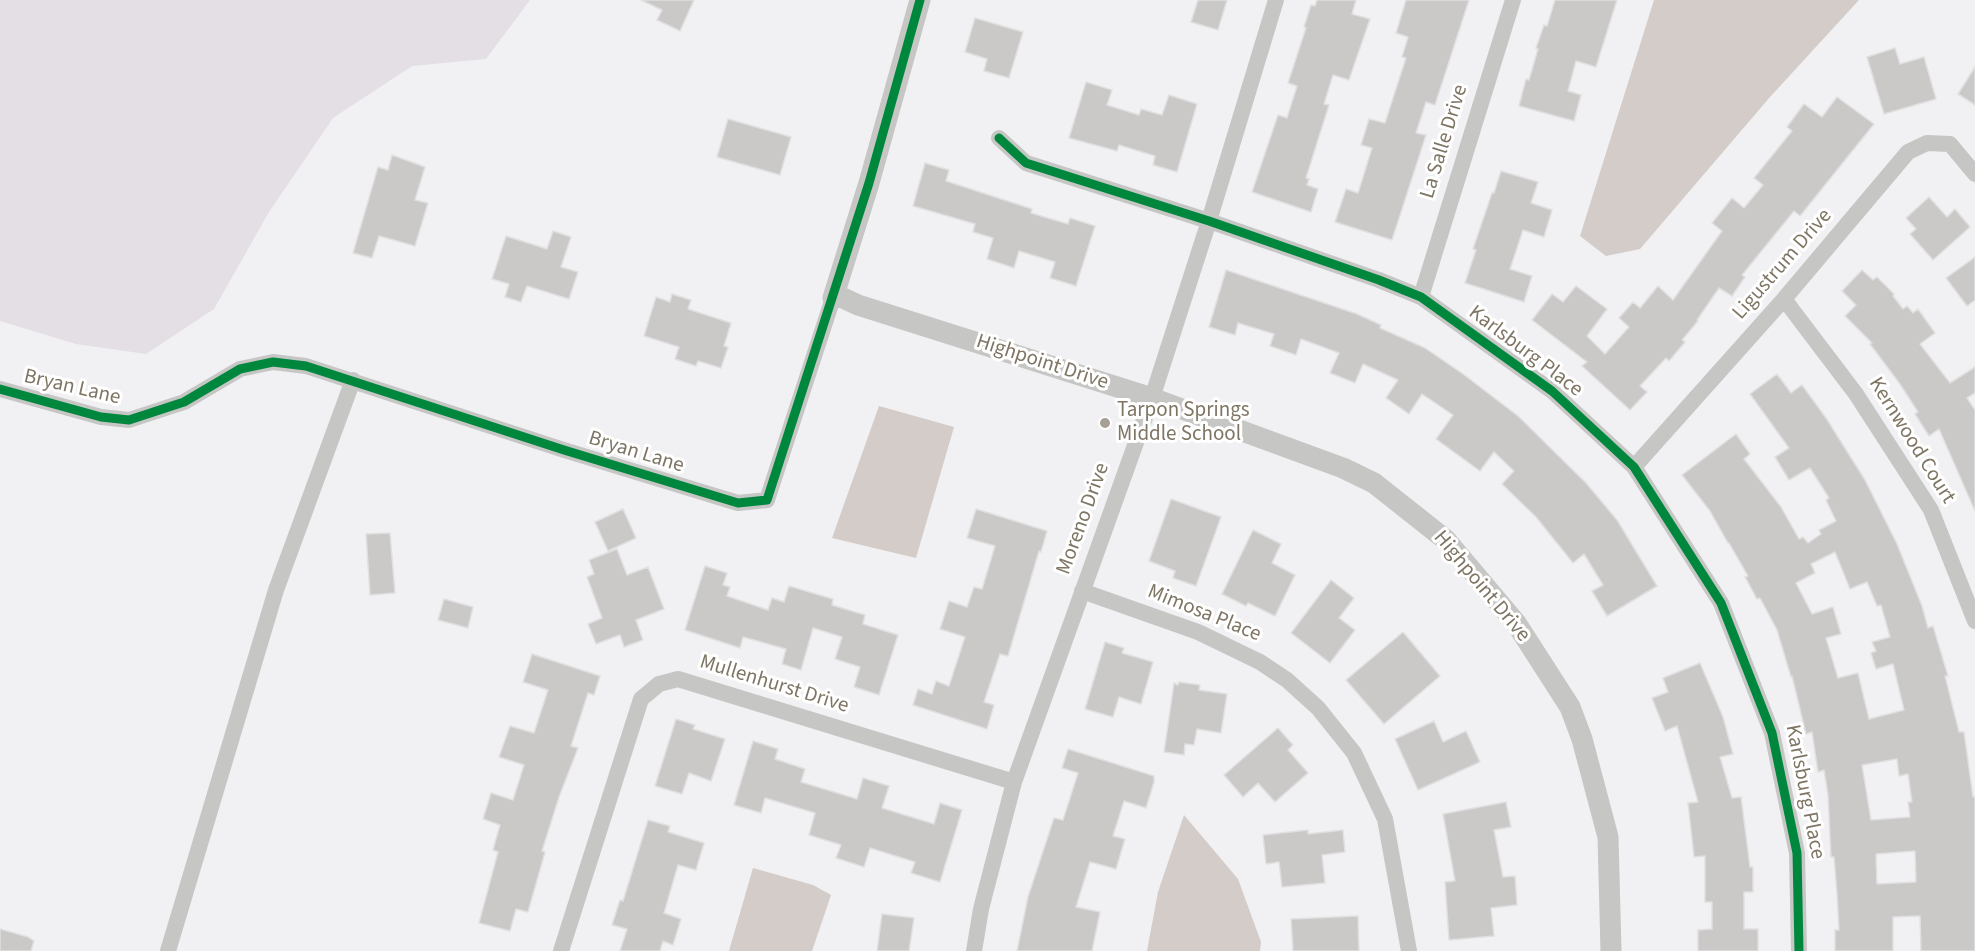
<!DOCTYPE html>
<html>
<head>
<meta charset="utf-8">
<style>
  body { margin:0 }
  canvas { display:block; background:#f1f0f2 }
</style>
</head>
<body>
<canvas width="1975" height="951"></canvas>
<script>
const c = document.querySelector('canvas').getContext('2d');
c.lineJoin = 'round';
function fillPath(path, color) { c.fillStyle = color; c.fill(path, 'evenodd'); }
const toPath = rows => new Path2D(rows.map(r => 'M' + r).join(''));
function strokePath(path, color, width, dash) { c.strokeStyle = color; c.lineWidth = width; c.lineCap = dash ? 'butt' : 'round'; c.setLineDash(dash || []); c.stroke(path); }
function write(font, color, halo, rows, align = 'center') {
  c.font = font + ' "Source Sans 3",sans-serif'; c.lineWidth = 6; c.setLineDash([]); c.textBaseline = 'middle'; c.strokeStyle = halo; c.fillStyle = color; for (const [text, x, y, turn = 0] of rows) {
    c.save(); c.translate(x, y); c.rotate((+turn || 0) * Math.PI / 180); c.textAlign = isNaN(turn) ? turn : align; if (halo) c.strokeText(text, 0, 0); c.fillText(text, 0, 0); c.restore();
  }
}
fillPath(toPath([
  [0,0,530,0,486,59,412,66,333,118,269,212,214,309,146,354,76,344,0,321]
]), '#e4dfe5');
fillPath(toPath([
  [1654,0,1859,0,1770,97,1640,249,1606,256,1580,236],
  [879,406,954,427,916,558,832,538],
  [1184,815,1238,879,1261,942,1260,951,1147,951,1158,892],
  [753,868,813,885,831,895,812,951,729,951]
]), '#d3ccc8');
const building = toPath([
  [641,0,694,0,680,31,657,20,662,10,641,0],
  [1198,0,1227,0,1218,30,1191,22,1198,0],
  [1317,0,1356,0,1352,14,1370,19,1349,80,1333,75,1324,104,1329,105,1306,178,1309,179,1307,185,1318,189,1311,212,1252,192,1278,115,1287,118,1297,86,1288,83,1306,28,1304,27,1311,5,1315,6,1317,0],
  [1406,0,1469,0,1435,105,1426,102,1416,133,1426,135,1392,240,1335,222,1346,189,1358,193,1372,148,1361,145,1369,119,1385,123,1406,58,1402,57,1408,37,1396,33,1406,0],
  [1555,0,1617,0,1596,67,1576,61,1568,91,1581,95,1574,121,1519,106,1526,79,1529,80,1538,49,1536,48,1544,25,1547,26,1555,0],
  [975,18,1023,32,1009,78,984,71,987,59,965,52,975,18],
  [1895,48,1900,64,1924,57,1936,99,1884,114,1867,57,1895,48],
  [1975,67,1975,105,1958,94,1975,67],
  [1086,82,1112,90,1107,105,1139,115,1141,109,1162,115,1169,95,1197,104,1177,172,1153,165,1155,156,1119,145,1117,151,1069,138,1086,82],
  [1837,97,1874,124,1800,216,1794,211,1742,275,1745,277,1732,296,1719,288,1697,320,1698,321,1682,340,1685,342,1669,361,1666,358,1640,386,1647,392,1630,410,1582,366,1587,362,1532,320,1552,294,1563,302,1576,286,1607,309,1587,336,1605,354,1629,327,1619,318,1633,302,1640,308,1658,286,1673,300,1722,231,1712,223,1732,198,1744,208,1763,185,1754,178,1792,131,1787,127,1804,104,1822,117,1837,97],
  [728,119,791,137,780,175,717,157,728,119],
  [392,155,425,167,415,200,428,203,415,246,379,236,372,258,353,253,378,167,388,170,392,155],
  [925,163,949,170,946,181,1032,209,1031,213,1068,224,1070,218,1095,226,1076,286,1050,278,1055,262,1019,251,1014,268,987,259,993,238,973,232,975,224,913,206,925,163],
  [1501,171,1538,182,1531,203,1552,210,1544,237,1523,230,1510,269,1532,276,1524,302,1465,283,1476,250,1473,249,1492,193,1494,193,1501,171],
  [1929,197,1947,217,1955,209,1970,227,1933,260,1910,234,1916,229,1906,218,1929,197],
  [553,231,571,237,561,267,578,272,569,299,527,286,521,302,505,297,509,284,492,279,506,236,547,249,553,231],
  [1975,257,1975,300,1967,306,1946,278,1975,257],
  [1226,270,1357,314,1381,325,1380,328,1425,348,1463,374,1518,416,1586,483,1617,520,1657,586,1607,616,1592,591,1603,585,1584,554,1573,563,1536,517,1502,484,1514,471,1494,452,1480,471,1436,439,1453,415,1422,394,1409,414,1386,398,1398,380,1363,364,1355,383,1330,373,1339,353,1301,339,1296,355,1270,346,1274,334,1238,323,1235,335,1209,327,1226,270],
  [1862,270,1873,280,1877,277,1894,294,1893,296,1903,309,1907,306,1913,313,1918,309,1935,333,1920,344,1950,383,1975,367,1975,393,1967,398,1975,410,1975,511,1939,429,1929,436,1915,414,1918,412,1900,384,1870,344,1872,343,1845,316,1856,305,1842,291,1862,270],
  [672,294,691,300,688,309,731,323,724,346,728,347,721,368,698,361,696,366,675,359,679,347,644,336,656,297,670,302,672,294],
  [1777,374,1791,393,1802,385,1826,418,1865,480,1897,544,1922,606,1928,628,1933,626,1948,676,1945,676,1959,732,1964,732,1973,797,1975,797,1975,951,1921,951,1920,916,1893,917,1893,951,1835,951,1835,930,1839,930,1837,894,1834,857,1831,857,1828,795,1824,770,1818,772,1812,732,1806,734,1792,676,1791,677,1777,630,1760,598,1757,599,1745,577,1748,576,1729,543,1728,543,1710,511,1682,475,1736,434,1750,454,1744,459,1781,507,1799,539,1803,537,1808,543,1821,534,1819,530,1836,521,1826,500,1829,498,1810,468,1789,480,1775,457,1789,448,1750,394,1777,374],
  [1835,552,1850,589,1867,582,1877,606,1881,605,1890,637,1872,642,1876,651,1871,653,1876,669,1893,664,1904,710,1869,719,1858,673,1838,678,1826,638,1841,634,1833,607,1812,614,1796,583,1815,573,1811,564,1835,552],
  [1897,759,1899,776,1908,774,1912,802,1908,802,1910,817,1871,820,1862,765,1897,759],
  [1915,851,1916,882,1877,884,1876,854,1915,851],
  [1171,499,1221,517,1196,586,1173,578,1175,571,1149,561,1171,499],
  [623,509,636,538,608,551,595,522,623,509],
  [976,509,1047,531,1041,552,1039,551,1008,656,1000,654,984,702,994,705,987,729,913,705,918,689,932,694,936,681,949,686,965,637,940,629,949,601,967,607,974,587,982,589,995,546,967,538,976,509],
  [1253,530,1281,544,1272,563,1295,575,1275,616,1248,603,1246,606,1222,594,1253,530],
  [390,533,395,593,370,595,366,534,390,533],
  [617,549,627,575,648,567,664,609,636,620,643,640,624,647,620,635,596,644,588,624,602,618,587,577,594,574,589,560,617,549],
  [705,566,727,573,723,585,730,587,727,596,768,610,772,598,784,602,789,586,833,599,832,605,865,615,863,624,898,635,879,695,854,687,860,667,835,659,842,637,813,628,801,670,782,664,786,649,743,637,740,648,685,630,705,566],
  [1331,580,1354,598,1339,618,1355,630,1330,663,1291,633,1331,580],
  [444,599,473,607,468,628,438,620,444,599],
  [1403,632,1440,676,1384,724,1346,680,1403,632],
  [1105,642,1124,648,1122,653,1153,662,1141,704,1119,697,1113,717,1085,709,1105,642],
  [532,654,600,676,594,695,588,693,571,746,578,748,559,797,542,851,545,852,528,912,516,909,510,931,479,923,498,852,493,850,500,825,483,819,491,793,513,800,524,765,499,757,510,726,534,733,548,690,523,682,532,654],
  [1700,663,1723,717,1733,754,1720,757,1732,798,1741,797,1750,867,1753,867,1753,892,1744,892,1744,929,1758,929,1758,951,1698,951,1698,930,1712,929,1712,902,1705,902,1705,856,1694,857,1688,803,1698,802,1677,726,1665,731,1652,698,1668,692,1663,678,1700,663],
  [1179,682,1200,685,1199,690,1227,694,1221,733,1197,729,1194,745,1185,744,1184,755,1164,752,1174,683,1178,685,1179,682],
  [676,719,695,725,693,729,725,739,711,781,689,773,682,794,655,786,676,719],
  [1434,721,1443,742,1466,731,1480,762,1418,790,1395,739,1434,721],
  [1278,728,1293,745,1288,750,1308,773,1275,802,1258,783,1243,797,1224,775,1278,728],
  [753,741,778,749,775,759,805,769,801,782,857,799,863,778,889,786,882,808,934,824,940,803,962,810,940,882,911,873,915,862,870,848,864,867,836,858,841,845,809,835,815,813,765,798,761,813,734,805,753,741],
  [1068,749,1154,776,1154,782,1146,808,1124,801,1113,836,1125,839,1116,869,1090,862,1076,907,1100,912,1092,951,1017,951,1028,897,1054,818,1063,820,1078,773,1062,768,1068,749],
  [1506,802,1511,827,1494,830,1503,877,1515,876,1517,905,1491,908,1494,936,1449,940,1445,882,1455,881,1443,814,1506,802],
  [648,820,670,826,668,832,704,843,696,870,678,865,664,913,681,919,673,945,663,941,660,951,620,951,627,929,612,925,620,900,623,901,648,820],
  [1308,830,1308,834,1343,830,1345,852,1322,855,1325,883,1282,887,1279,862,1266,864,1263,835,1308,830],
  [882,914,914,918,909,951,877,951,882,914],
  [1358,916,1359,951,1293,951,1291,919,1358,916],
  [0,929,28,937,34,941,31,951,0,951,0,929]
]);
fillPath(building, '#cac9c8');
strokePath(building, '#e0e0e1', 1.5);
strokePath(toPath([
  [999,138,1026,163,1209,221,1379,280,1421,297,1552,391,1634,467,1721,603,1772,733,1797,853,1799,951],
  [1421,297,1513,0],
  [1784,299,1856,394,1931,510,1975,621],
  [0,389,101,417,129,420,184,402,240,369,273,362,306,366,564,450,738,503,767,500,833,298],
  [1634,467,1784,299,1908,152,1927,143,1950,144,1975,174],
  [1082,591,1198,632,1260,662,1287,680,1318,708,1354,753,1385,819,1409,951],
  [168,951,276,590,353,380],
  [561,951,641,699,659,684,678,679,1014,782],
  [974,951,981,909,1014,782,1152,398,1209,221,1276,0]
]), '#c6c6c4', 16);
strokePath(toPath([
  [920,0,869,183,833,298,841,297,858,305,1152,398,1343,468,1374,483,1446,540,1516,623,1570,707,1582,739,1608,837,1611,951]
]), '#c6c6c4', 21);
strokePath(toPath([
  [999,138,1026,163,1209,221,1379,280,1421,297,1552,391,1634,467,1721,603,1772,733,1797,853,1799,951],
  [0,389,101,417,129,420,184,402,240,369,273,362,306,366,564,450,738,503,767,500,869,183,920,0]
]), '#00873e', 9);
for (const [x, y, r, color] of [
  [1105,423,6,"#a7a096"]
]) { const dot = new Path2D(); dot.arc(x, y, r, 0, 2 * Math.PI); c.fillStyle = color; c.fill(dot); strokePath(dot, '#fff', 2); }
write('21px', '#7f7564', '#fff', [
  ["La Salle Drive",1445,142,-73],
  ["Ligustrum Drive",1783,265,-49],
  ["Karlsburg Place",1525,352,37],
  ["Highpoint Drive",1042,363,18],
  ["Bryan Lane",72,388,13],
  ["Kernwood Court",1911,441,58],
  ["Bryan Lane",636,453,17],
  ["Moreno Drive",1084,519,-70],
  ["Highpoint Drive",1481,587,50],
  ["Mimosa Place",1204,614,22],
  ["Mullenhurst Drive",774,685,17],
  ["Karlsburg Place",1804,792,79]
]);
write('21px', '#7f7564', '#fff', [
  ["Tarpon Springs",1117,411],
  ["Middle School",1117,435]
], 'left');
</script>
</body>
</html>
